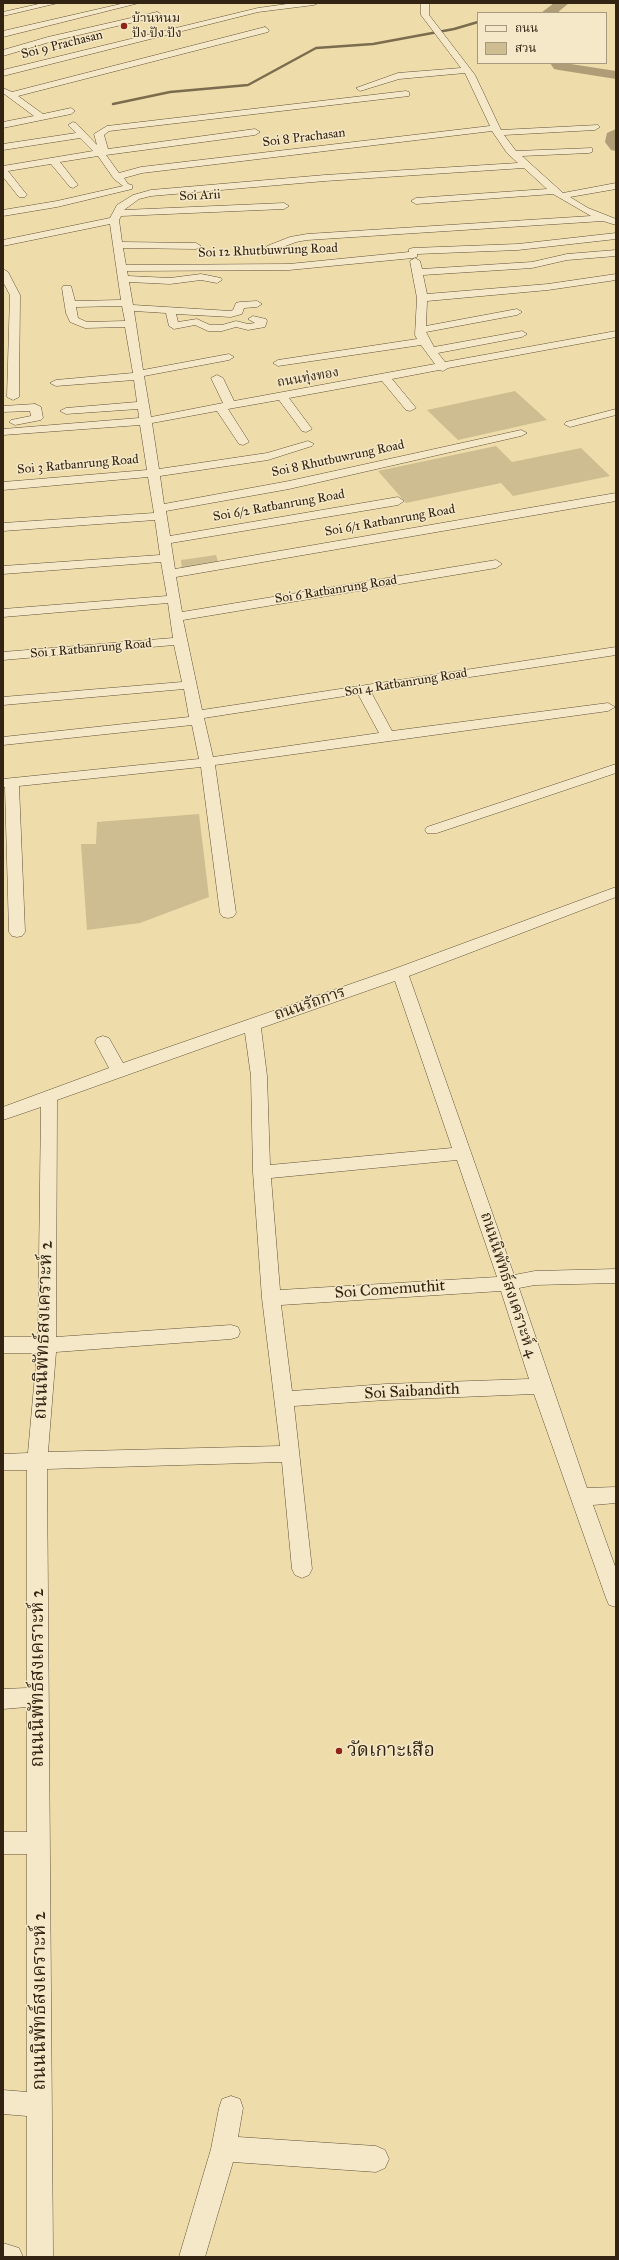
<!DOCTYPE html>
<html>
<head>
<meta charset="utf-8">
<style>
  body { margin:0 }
  #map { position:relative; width:619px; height:2260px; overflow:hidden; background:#eedcaa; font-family:"IM FELL Great Primer","Noto Serif Thai",serif }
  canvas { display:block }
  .frame { position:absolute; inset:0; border:4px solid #322312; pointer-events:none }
  .legend { position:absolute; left:477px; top:12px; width:130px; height:52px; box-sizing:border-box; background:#f4e8c8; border:1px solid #a6997f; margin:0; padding:5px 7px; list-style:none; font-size:12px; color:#322312 }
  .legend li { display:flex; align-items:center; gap:8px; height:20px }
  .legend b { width:20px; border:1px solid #a6997f }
</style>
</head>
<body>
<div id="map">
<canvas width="619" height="2260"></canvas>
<div class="frame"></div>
<ul class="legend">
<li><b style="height:5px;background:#f4e8c8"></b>ถนน</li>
<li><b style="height:11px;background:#cebd90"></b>สวน</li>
</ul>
</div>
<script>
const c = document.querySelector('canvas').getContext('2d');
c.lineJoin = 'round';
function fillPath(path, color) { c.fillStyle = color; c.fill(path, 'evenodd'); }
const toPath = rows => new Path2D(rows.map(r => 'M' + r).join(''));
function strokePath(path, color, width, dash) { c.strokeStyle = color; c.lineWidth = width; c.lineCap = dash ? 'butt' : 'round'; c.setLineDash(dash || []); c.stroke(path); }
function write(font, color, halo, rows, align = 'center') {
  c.font = font + ' "IM FELL Great Primer","Noto Serif Thai",serif'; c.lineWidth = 3; c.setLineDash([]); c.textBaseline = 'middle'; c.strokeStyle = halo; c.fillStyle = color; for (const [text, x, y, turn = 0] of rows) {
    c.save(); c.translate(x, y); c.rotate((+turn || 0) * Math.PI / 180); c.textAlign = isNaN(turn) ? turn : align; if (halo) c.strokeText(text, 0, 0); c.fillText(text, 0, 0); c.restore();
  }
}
fillPath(toPath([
  [515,391,547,420,458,440,427,410],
  [496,446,512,462,581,448,610,476,513,496,501,483,406,503,378,471],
  [216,555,219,565,182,571,181,560],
  [199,814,209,897,140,923,87,930,81,844,96,844,97,822]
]), '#cebd90');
strokePath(toPath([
  [113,104,170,92,248,85,316,48,373,44,454,29,478,22]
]), '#7c6c4e', 2.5);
fillPath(toPath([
  [554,3,569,3,557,13,541,13,554,3],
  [550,63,564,63,616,71,616,79,559,70,554,69,550,63],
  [616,129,616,151,611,150,605,142,607,133,616,129]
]), '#ae9d76');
const minor = toPath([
  [43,3,58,3,3,16,3,12,43,3],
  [125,3,139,3,3,37,3,31,125,3],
  [294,3,318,3,314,5,258,12,3,76,3,70,258,8,294,3],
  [421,3,429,3,429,15,475,75,501,130,598,125,600,127,595,130,504,135,516,151,592,148,592,152,589,153,522,156,563,193,616,183,616,189,570,197,588,208,616,219,616,225,603,221,307,240,296,242,275,250,267,250,267,246,290,237,307,234,591,216,553,194,416,204,411,201,416,198,547,189,524,168,325,181,151,196,139,199,124,210,284,203,289,206,284,209,121,216,119,220,122,242,196,243,201,246,196,249,123,248,126,265,289,264,409,252,409,249,413,248,518,244,616,233,616,239,518,250,417,254,417,257,413,258,289,270,127,271,128,276,170,278,201,274,221,278,222,280,217,283,201,280,170,284,129,282,133,305,231,311,233,310,236,303,240,302,257,301,262,304,257,307,244,308,242,314,231,317,176,314,178,322,197,319,210,325,222,325,236,321,248,324,255,323,248,319,253,316,266,319,267,321,265,327,248,330,236,327,222,331,208,331,195,325,174,329,169,326,166,313,134,311,143,370,229,354,234,357,229,360,144,376,151,417,223,403,211,378,217,375,223,378,234,401,435,364,421,345,278,366,273,363,278,360,417,339,415,335,417,298,410,261,415,258,420,261,422,269,532,262,567,254,616,250,616,256,567,260,532,268,423,275,427,294,548,284,616,274,616,280,548,290,427,301,426,326,517,309,522,312,517,315,426,332,434,347,522,331,527,334,522,337,438,353,445,362,616,331,616,337,448,368,443,371,439,370,392,379,416,408,410,411,406,410,382,381,289,398,312,429,306,432,302,431,279,400,228,409,249,442,243,445,239,444,217,411,152,423,159,469,267,453,308,441,314,444,312,446,268,460,160,476,164,504,289,481,521,430,527,433,521,436,289,489,166,511,170,536,398,497,404,501,398,505,171,543,175,569,616,493,616,501,176,577,182,612,496,560,502,564,496,568,183,620,202,710,616,647,616,655,371,692,392,731,608,703,615,707,608,711,215,765,236,913,233,917,228,918,223,917,220,913,201,767,19,786,25,932,22,936,17,937,12,936,9,932,5,787,3,787,3,779,199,759,192,725,3,745,3,737,189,717,184,689,3,705,3,697,182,682,174,645,3,660,3,652,173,638,168,603,3,617,3,609,167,596,161,562,3,574,3,566,160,555,155,520,3,531,3,523,154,513,148,477,3,490,3,482,147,470,140,425,3,435,3,429,139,418,138,409,66,414,60,411,66,408,137,402,134,380,56,386,50,383,56,380,133,373,125,327,85,328,70,322,66,313,62,288,63,286,71,286,75,301,121,300,110,224,3,246,3,240,110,218,117,205,133,195,151,190,325,175,518,163,507,153,492,131,142,173,124,178,128,184,132,185,132,189,57,207,3,216,3,210,57,201,123,186,114,179,98,156,60,162,78,185,73,188,70,187,51,164,8,171,27,195,25,197,19,197,3,177,3,166,93,151,80,138,3,150,3,144,76,133,68,125,73,122,76,123,97,145,94,134,107,126,406,91,409,92,409,96,109,131,104,135,108,149,255,129,260,132,255,135,106,155,119,173,141,167,490,126,465,73,399,79,360,91,356,88,398,73,461,68,421,15,421,3],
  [122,306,125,321,87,322,78,318,76,307,122,306],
  [358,694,379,733,213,757,204,718,358,694],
  [157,12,161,14,160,16,53,41,3,56,3,50,48,37,157,12],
  [265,27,269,30,268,32,18,96,43,114,71,108,75,111,71,114,3,128,3,122,34,116,3,93,3,88,12,92,265,27],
  [3,269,8,272,20,295,19,397,13,400,7,397,10,295,3,282,3,269],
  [35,404,41,407,43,418,41,420,15,425,9,422,11,420,31,416,30,411,3,412,3,406,35,404],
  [616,409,616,415,570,427,564,424,566,422,616,409],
  [616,764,616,773,437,833,427,833,425,830,427,827,616,764],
  [616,887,616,897,409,976,514,1275,535,1271,616,1269,616,1283,535,1285,519,1288,587,1488,616,1487,616,1503,593,1505,616,1569,616,1607,609,1605,606,1598,534,1394,386,1400,294,1406,312,1569,309,1575,302,1578,295,1575,292,1569,282,1462,47,1469,53,2257,27,2257,27,2116,3,2114,3,2090,27,2092,27,1854,3,1854,3,1832,27,1832,27,1707,3,1709,3,1689,27,1688,27,1470,3,1470,3,1454,28,1453,37,1353,3,1353,3,1337,38,1337,41,1107,3,1120,3,1107,109,1068,95,1042,97,1038,103,1036,109,1038,123,1063,394,969,616,887],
  [395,981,452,1148,270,1165,267,1076,261,1028,395,981],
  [245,1033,251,1076,253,1172,262,1298,280,1446,48,1452,56,1352,231,1339,238,1337,240,1332,238,1327,231,1325,56,1337,57,1100,245,1033],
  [457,1160,497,1277,280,1290,271,1178,457,1160],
  [501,1291,529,1379,386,1384,292,1391,281,1305,501,1291],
  [231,2096,240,2099,243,2108,238,2137,376,2146,385,2150,389,2159,385,2168,376,2172,233,2162,205,2257,179,2257,211,2149,219,2108,222,2099,231,2096],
  [3,2243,19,2248,23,2257,3,2257,3,2243]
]);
strokePath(minor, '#615138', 1);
fillPath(minor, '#f4e8c8');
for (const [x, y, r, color] of [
  [124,26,4,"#8f2418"],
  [339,1751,4,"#8f2418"]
]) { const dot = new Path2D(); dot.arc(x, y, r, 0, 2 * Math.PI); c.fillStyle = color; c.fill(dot); strokePath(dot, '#f4e8c8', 1.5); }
write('13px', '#322312', '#f4e8c8', [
  ["บ้านหนม",132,19],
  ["ปัง ปัง ปัง",132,34]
], 'left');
write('13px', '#322312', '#f4e8c8', [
  ["Soi 9 Prachasan",62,45,-14],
  ["Soi 8 Prachasan",304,138,-7],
  ["Soi Arii",200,196,-3],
  ["Soi 12 Rhutbuwrung Road",268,251,-2],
  ["ถนนทุ่งทอง",308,378,-10],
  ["Soi 8 Rhutbuwrung Road",338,459,-12],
  ["Soi 3 Ratbanrung Road",78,465,-5],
  ["Soi 6/2 Ratbanrung Road",279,506,-10],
  ["Soi 6/1 Ratbanrung Road",390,521,-10],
  ["Soi 6 Ratbanrung Road",336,590,-9],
  ["Soi 1 Ratbanrung Road",91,649,-5],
  ["Soi 4 Ratbanrung Road",406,683,-9]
]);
write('16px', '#322312', '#f4e8c8', [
  ["ถนนรัถการ",310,1004,-19],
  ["ถนนนิพัทธ์สงเคราะห์ 4",508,1285,72],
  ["Soi Comemuthit",390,1290,-4],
  ["Soi Saibandith",412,1392,-3]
]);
write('19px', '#322312', '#f4e8c8', [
  ["ถนนนิพัทธ์สงเคราะห์ 2",44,1330,-88],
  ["ถนนนิพัทธ์สงเคราะห์ 2",38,1678,-90],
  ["ถนนนิพัทธ์สงเคราะห์ 2",40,2001,-90]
]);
write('19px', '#322312', '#f4e8c8', [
  ["วัดเกาะเสือ",347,1751]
], 'left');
</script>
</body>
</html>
